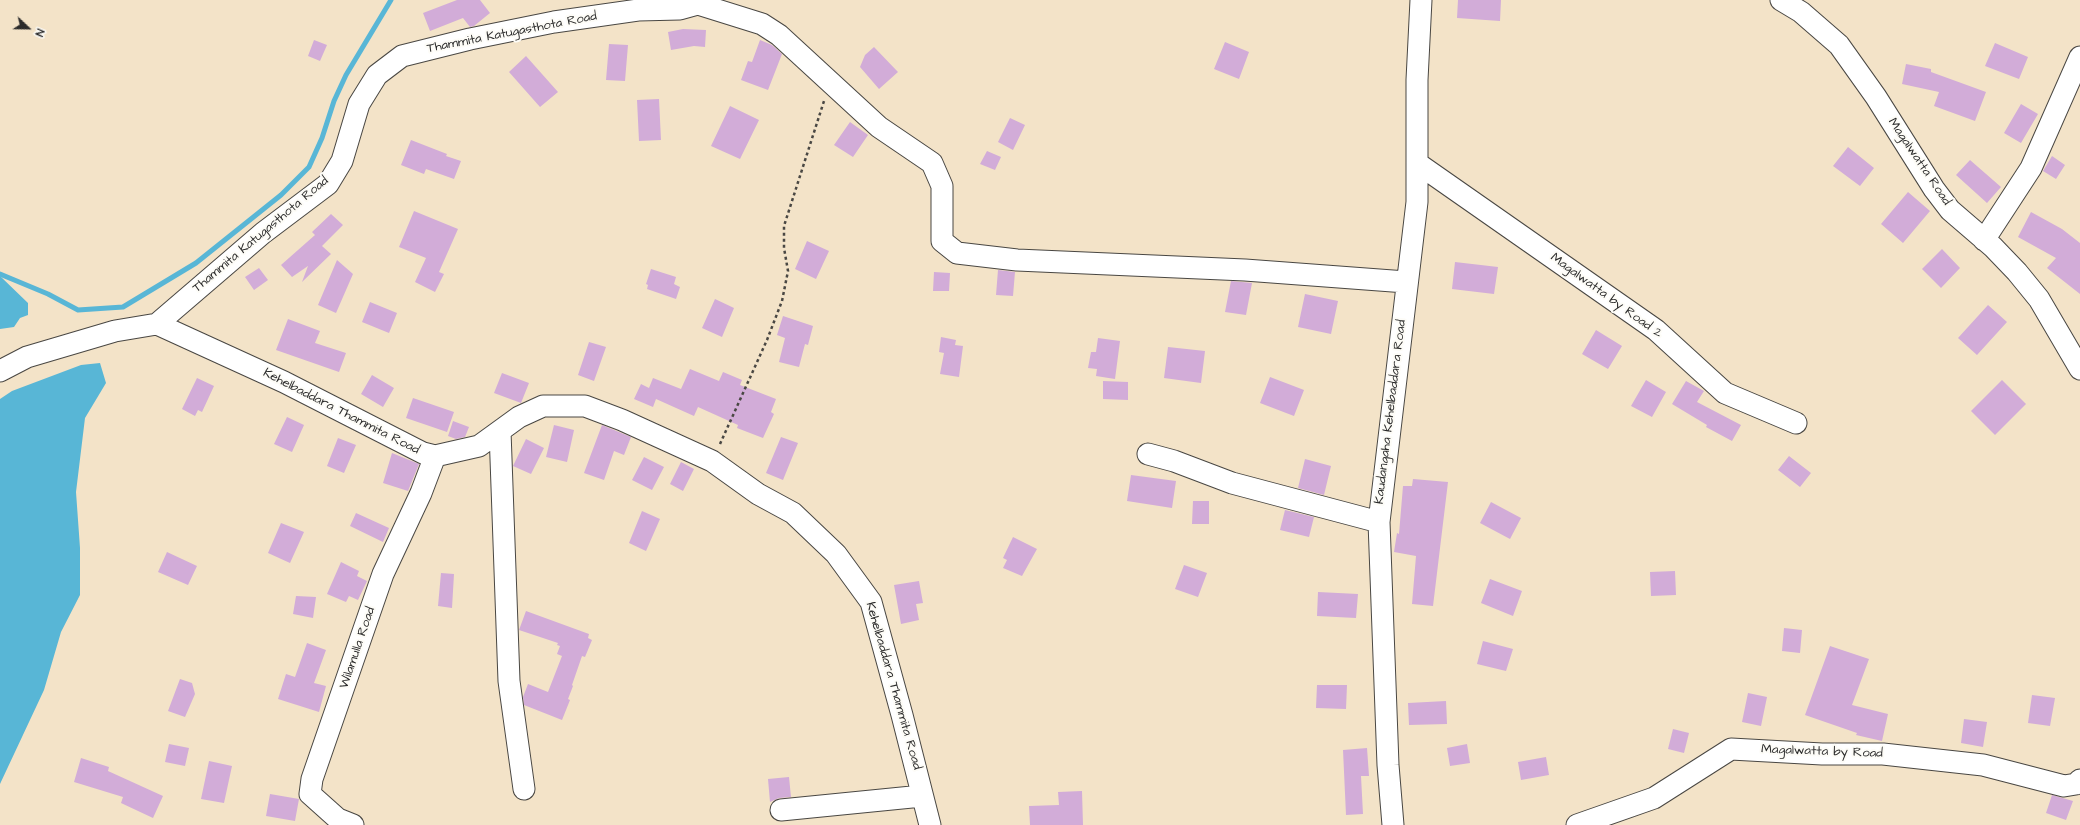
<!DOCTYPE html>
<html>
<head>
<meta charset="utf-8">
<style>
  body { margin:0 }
  #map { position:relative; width:2080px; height:825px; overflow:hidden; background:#f3e3c8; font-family:"Architects Daughter",sans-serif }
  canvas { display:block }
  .north { position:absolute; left:8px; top:8px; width:40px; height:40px; -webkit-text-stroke:3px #fdfcf7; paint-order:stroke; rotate:112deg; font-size:11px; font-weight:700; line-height:16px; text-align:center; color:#2b2b2b }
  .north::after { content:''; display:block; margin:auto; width:14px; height:18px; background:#2b2b2b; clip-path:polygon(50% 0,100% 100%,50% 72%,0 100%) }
</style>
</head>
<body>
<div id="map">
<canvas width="2080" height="825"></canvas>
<div class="north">N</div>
</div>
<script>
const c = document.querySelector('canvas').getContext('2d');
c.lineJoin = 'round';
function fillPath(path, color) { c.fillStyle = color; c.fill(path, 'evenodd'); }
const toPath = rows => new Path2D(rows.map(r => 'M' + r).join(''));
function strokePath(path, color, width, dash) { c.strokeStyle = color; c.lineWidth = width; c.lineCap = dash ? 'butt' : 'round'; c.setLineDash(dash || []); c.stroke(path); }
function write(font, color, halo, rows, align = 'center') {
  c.font = font + ' "Architects Daughter",sans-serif'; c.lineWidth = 4; c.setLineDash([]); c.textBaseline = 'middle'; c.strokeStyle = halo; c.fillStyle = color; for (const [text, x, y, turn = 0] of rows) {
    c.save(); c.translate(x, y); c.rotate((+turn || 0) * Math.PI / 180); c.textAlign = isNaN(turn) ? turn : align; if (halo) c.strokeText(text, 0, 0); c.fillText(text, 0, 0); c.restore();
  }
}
fillPath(toPath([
  [0,276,28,303,28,315,20,318,14,327,0,329],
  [100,363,106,383,85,418,76,492,80,548,80,595,61,632,44,690,0,784,0,399,12,391,81,365]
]), '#58b6d6');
strokePath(toPath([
  [0,274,48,294,78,310,123,307,196,263,281,195,309,167,322,138,334,101,346,75,391,0]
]), '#58b6d6', 5);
fillPath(toPath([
  [457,0,480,0,490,13,474,26,470,27,463,18,430,31,423,13],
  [1458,0,1501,0,1500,21,1457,18],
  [683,29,706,30,705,47,694,46,671,50,668,32],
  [314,40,327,45,320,61,308,56],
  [760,40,772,45,782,54,768,90,741,80,748,61,752,62],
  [1225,42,1249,52,1239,79,1214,69],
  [1995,43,2028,57,2019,79,1985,66],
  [609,44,628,45,625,81,606,80],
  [874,47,898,72,879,89,860,67,865,55],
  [526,56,558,92,540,107,509,72],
  [1906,64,1931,69,1931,72,1986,92,1975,121,1934,106,1939,92,1902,84],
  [659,99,661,140,639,141,637,100],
  [2021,104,2038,114,2021,143,2004,133],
  [730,106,759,120,740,159,711,146],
  [1010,118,1025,125,1013,150,998,142],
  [850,122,868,135,853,157,834,145],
  [411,140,447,154,446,156,461,161,454,179,426,169,424,174,401,165],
  [1848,147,1874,168,1860,186,1833,166],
  [987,151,1001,157,995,170,980,164],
  [2052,156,2065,165,2056,179,2043,171],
  [1970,160,2001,187,1987,203,1956,175],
  [1908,192,1930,211,1903,243,1881,224],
  [414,211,458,229,439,272,444,274,435,292,415,282,426,258,399,247],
  [2031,212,2062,229,2080,243,2080,294,2047,268,2056,258,2018,237],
  [331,214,343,225,322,246,331,254,302,282,308,266,292,277,281,265,315,235,312,232],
  [807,241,829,251,816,279,795,269],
  [1942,249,1960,268,1941,288,1922,269],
  [337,260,353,274,336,313,318,305],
  [1455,262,1498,267,1494,294,1452,289],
  [259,268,268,280,254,290,245,277],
  [651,269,676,277,674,284,680,287,676,299,647,289,648,285,646,284],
  [998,270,1015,272,1013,296,996,295],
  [934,272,950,273,949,291,933,291],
  [1231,281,1252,283,1246,315,1225,312],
  [1305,294,1338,301,1331,334,1298,327],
  [715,299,734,308,722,337,702,328],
  [370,302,397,313,389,333,362,322],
  [1988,305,2007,322,1977,355,1958,338],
  [783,316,813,326,808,345,805,344,799,367,779,362,785,338,777,335],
  [288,319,320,331,315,343,346,353,339,372,276,350],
  [1596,330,1622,346,1608,369,1582,354],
  [941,337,956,340,955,345,963,346,959,377,940,374,944,353,939,352],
  [1098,338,1120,341,1115,379,1096,376,1097,369,1088,368,1091,352,1096,352],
  [589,342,606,347,594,381,578,375],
  [1168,347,1205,351,1201,383,1164,378],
  [690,369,719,381,723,372,742,380,740,385,776,399,771,412,774,414,763,438,737,428,738,425,698,407,694,416,656,399,653,407,634,399,641,384,649,388,653,378,681,389],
  [502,373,529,383,521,403,494,393],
  [372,375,394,388,383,407,361,394],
  [1270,377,1304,390,1294,416,1260,403],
  [197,378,214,386,202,412,198,410,195,416,182,409],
  [1646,380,1666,392,1652,417,1631,406],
  [2002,380,2026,404,1995,435,1971,411],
  [1103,381,1128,382,1128,400,1103,399],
  [1686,381,1704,391,1697,402,1741,425,1732,441,1706,427,1707,425,1672,404],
  [413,398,454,412,447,432,406,418],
  [287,417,304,425,292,452,274,444],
  [453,421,469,427,465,437,456,439,448,436],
  [554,425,574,430,567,462,546,457],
  [602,425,631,437,624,455,614,451,604,480,584,473],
  [781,437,798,443,783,480,766,473],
  [338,438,356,445,344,473,327,466],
  [526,439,544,448,531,474,513,466],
  [392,453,419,464,408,491,383,483],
  [1789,456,1811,473,1800,487,1778,470],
  [644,457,664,467,652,490,632,480],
  [1305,459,1331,466,1324,495,1298,488],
  [681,462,694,469,683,491,670,484],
  [1131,475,1176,481,1172,508,1127,501],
  [1413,479,1448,482,1433,606,1412,604,1416,556,1394,552,1397,533,1399,534,1403,486,1412,486],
  [1193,501,1209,501,1209,524,1192,524],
  [1491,502,1521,518,1510,539,1480,523],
  [1285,510,1314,517,1309,537,1280,530],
  [642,511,660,519,646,551,629,543],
  [356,513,389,528,383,542,350,526],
  [281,523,304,532,290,563,268,553],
  [1013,537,1037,549,1022,576,1003,568,1007,560,1003,558],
  [167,552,197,566,188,585,158,572],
  [341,562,359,571,357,576,367,581,358,600,349,596,346,602,327,594],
  [1184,565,1207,573,1198,597,1175,589],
  [1675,571,1676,595,1651,596,1650,572],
  [441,573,454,574,452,608,438,606],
  [1490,579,1522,591,1513,616,1481,603],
  [919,581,923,603,916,604,919,620,901,624,894,585],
  [1318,592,1358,594,1356,618,1317,616],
  [296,596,316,597,313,618,293,614],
  [526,611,589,634,588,638,592,640,585,657,582,656,572,685,573,686,568,699,570,700,562,720,524,705,523,697,528,684,548,692,562,656,557,654,560,646,557,645,558,643,519,630],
  [1784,628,1802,630,1800,653,1782,651],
  [1483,641,1513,649,1506,671,1477,664],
  [307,643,326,650,314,683,326,686,319,712,278,699,286,674,295,677],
  [1830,646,1869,659,1852,705,1888,714,1882,741,1856,735,1857,733,1805,715],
  [180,679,192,683,195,694,185,717,168,711],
  [1317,685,1347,685,1346,709,1316,708],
  [1748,693,1767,697,1761,726,1742,722],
  [2032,695,2055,698,2050,726,2028,723],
  [1446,701,1447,724,1409,725,1408,703],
  [1964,719,1987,722,1983,747,1961,743],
  [1673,729,1689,733,1684,753,1668,749],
  [169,744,189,748,185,766,165,762],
  [1467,744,1470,763,1450,766,1447,748],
  [1367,748,1369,776,1361,776,1363,814,1346,815,1343,750],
  [1546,757,1549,775,1521,780,1518,762],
  [81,758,109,767,108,771,163,796,153,818,121,803,123,797,74,782],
  [209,761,232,766,224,803,201,799],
  [789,777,791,797,779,798,770,802,768,779],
  [1082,791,1083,825,1030,825,1029,806,1059,805,1058,792],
  [270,794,299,799,295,821,266,816],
  [2052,795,2073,801,2066,820,2046,813]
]), '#d2acd8');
const minor = toPath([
  [1781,0,1801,12,1839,45,1876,97,1934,189,1950,210,1993,247,2017,272,2039,299,2080,369],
  [698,4,762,24,779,35,879,127,932,163,942,186,942,241,957,253,1017,260,1245,270,1406,282],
  [1417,163,1656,330,1725,393,1796,423],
  [1984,240,2031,168,2080,57],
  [157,324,284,382,423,453,435,456,479,446,519,417,543,406,585,406,622,420,712,461,758,494,793,513,836,554,871,602,902,715,930,825],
  [0,371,27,357,115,331,157,324,263,233,328,184,342,161,359,104,377,75,402,56,470,39,554,22,638,10,680,9,698,4,702,0],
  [500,431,509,681,524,789],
  [1148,454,1174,461,1232,483,1379,522],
  [781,810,922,796],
  [353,825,338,819,310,794,312,779,383,574,421,493,435,456],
  [1393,825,1388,765,1379,522,1417,202,1417,80,1421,0],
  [1577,825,1654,798,1731,749,1822,754,1883,754,1983,765,2064,786,2076,784,2080,780]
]);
strokePath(minor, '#494743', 23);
strokePath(toPath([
  [720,444,767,340,782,301,788,271,784,248,784,226,824,101]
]), '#494743', 2.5, [3, 3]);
strokePath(minor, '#fff', 21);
write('13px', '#2b2b2b', '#fdfcf7', [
  ["Thammita Katugasthota Road",512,33,-11],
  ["Magalwatta Road",1919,162,56],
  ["Thammita Katugasthota Road",261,235,-40],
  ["Magalwatta by Road 2",1606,296,36],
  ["Kehelbaddara Thammita Road",341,412,27],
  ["Kaudangaha Kehelbaddara Road",1391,412,-83],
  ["Wilamulla Road",358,648,-71],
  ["Kehelbaddara Thammita Road",893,686,74],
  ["Magalwatta by Road",1822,752,2]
]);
</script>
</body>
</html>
